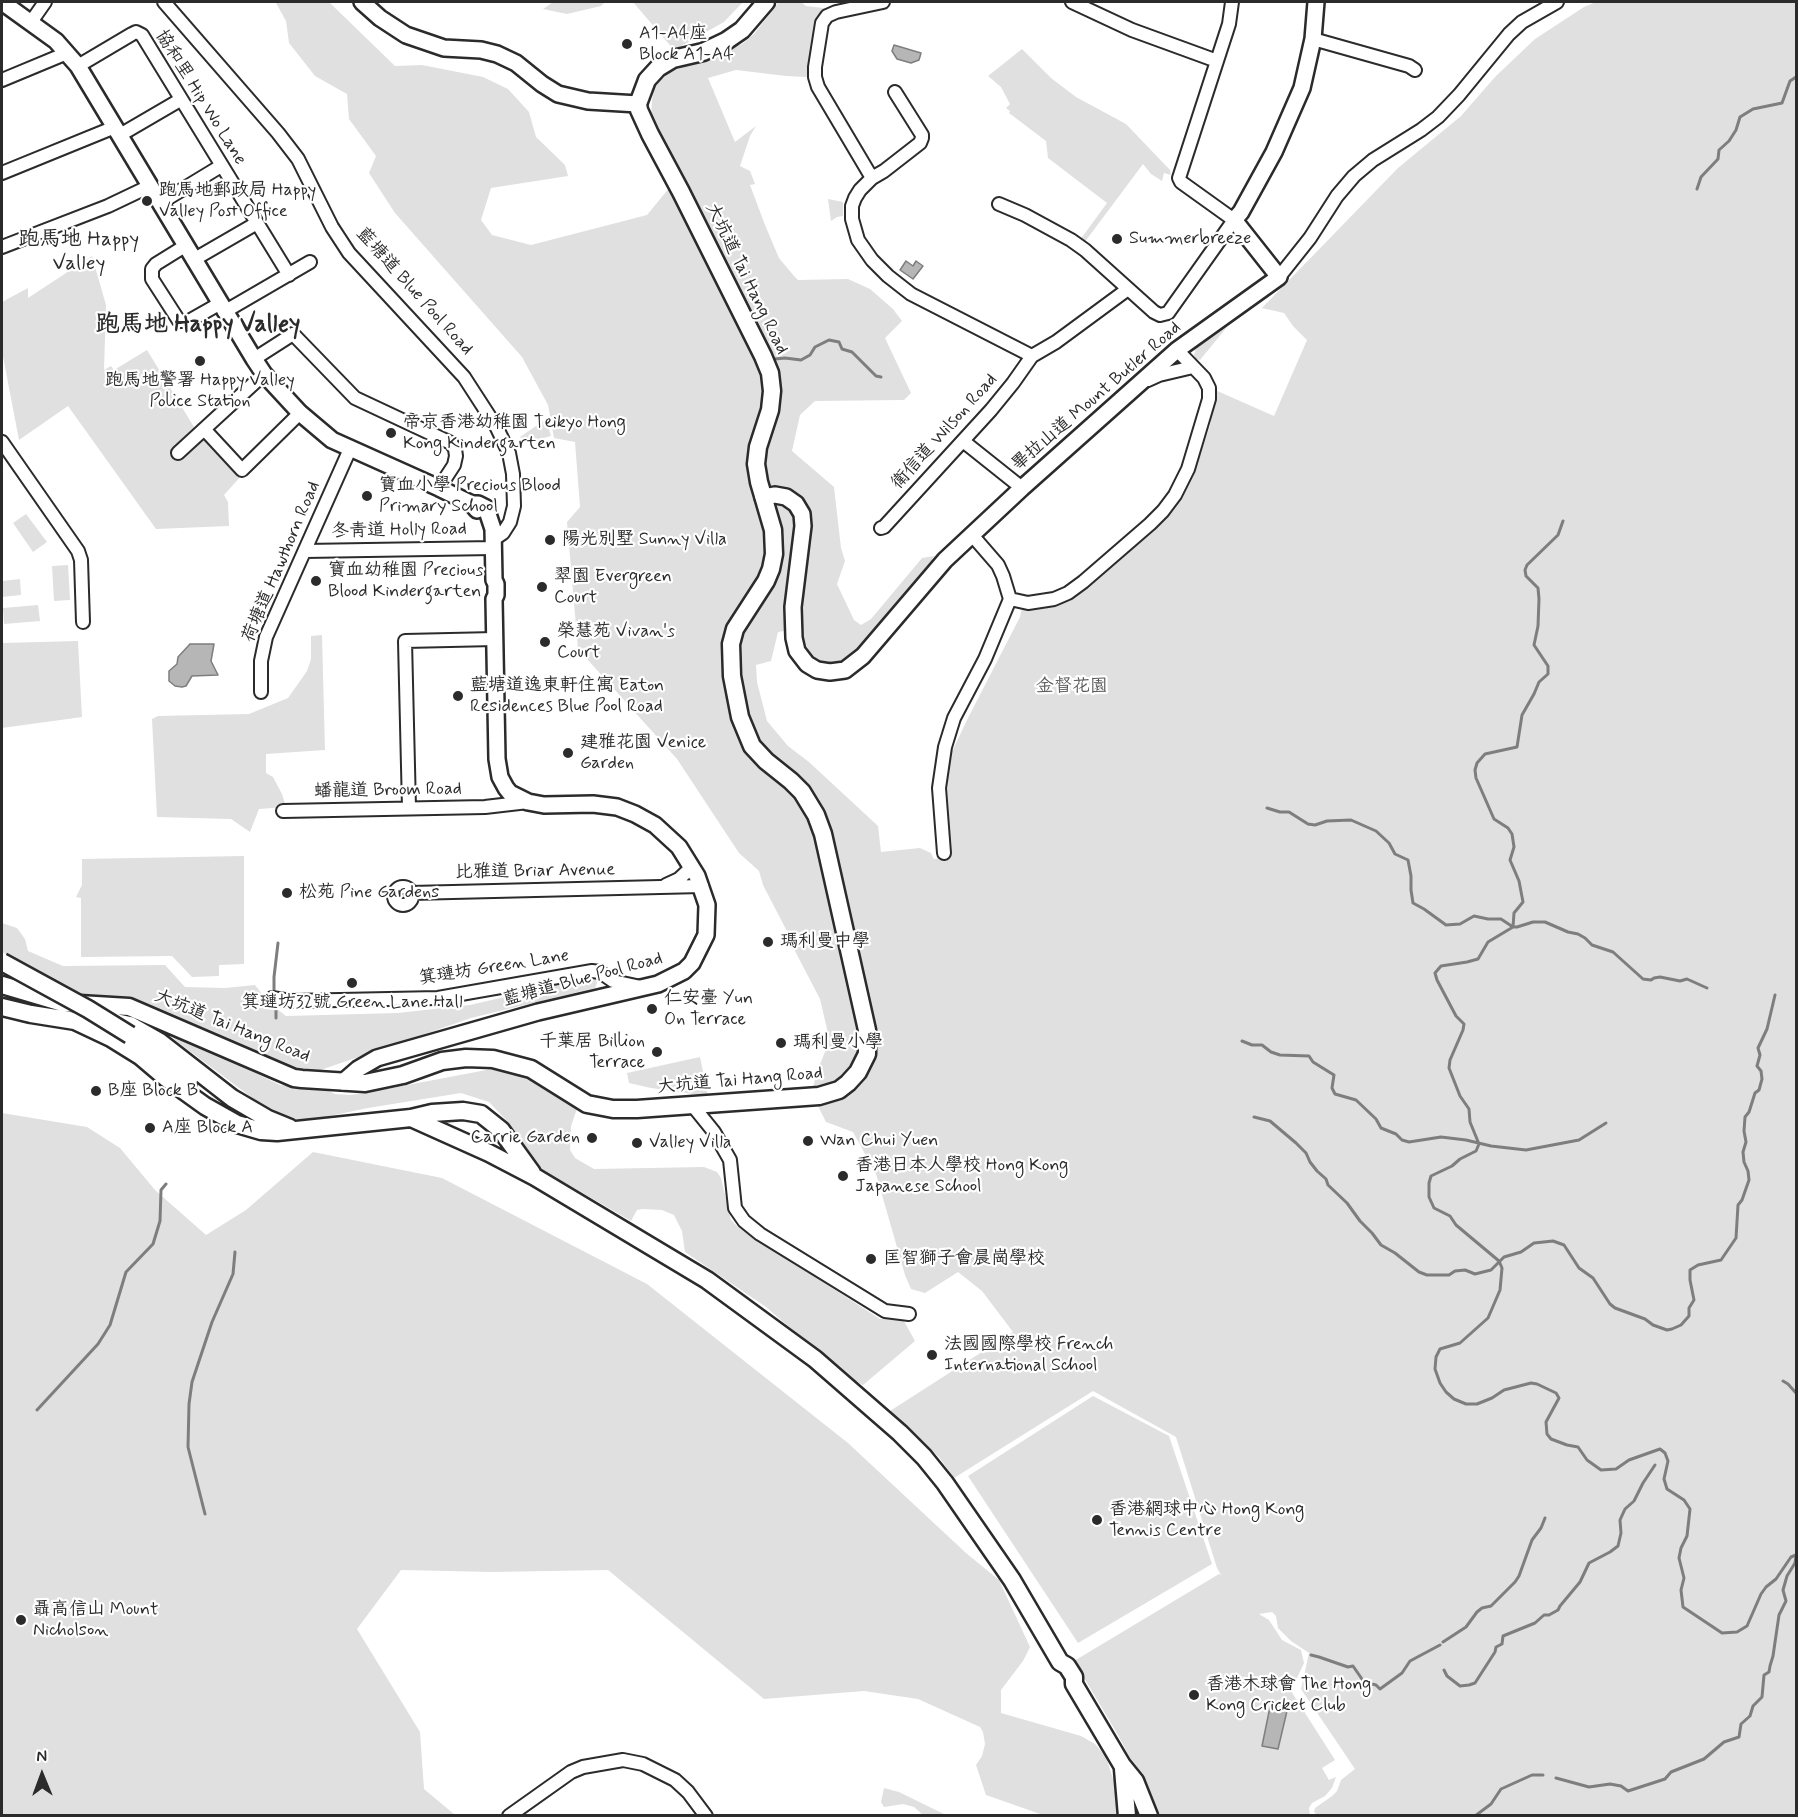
<!DOCTYPE html>
<html>
<head>
<meta charset="utf-8">
<style>
  body { margin:0 }
  #map { position:relative; width:1798px; height:1817px; overflow:hidden; background:#fff; font-family:Mynerve,sans-serif }
  canvas { display:block }
  .frame { position:absolute; inset:0; border:3px solid #2b2b2b; pointer-events:none }
  .north { position:absolute; left:12px; top:1745px; width:60px; height:60px; -webkit-text-stroke:4px #fff; paint-order:stroke; rotate:359deg; font-size:16px; font-weight:700; line-height:24px; text-align:center; color:#2b2b2b }
  .north::after { content:''; display:block; margin:auto; width:21px; height:27px; background:#2b2b2b; clip-path:polygon(50% 0,100% 100%,50% 72%,0 100%) }
</style>
</head>
<body>
<div id="map">
<canvas width="1798" height="1817"></canvas>
<div class="frame"></div>
<div class="north">N</div>
</div>
<script>
const c = document.querySelector('canvas').getContext('2d');
c.lineJoin = 'round';
function fillPath(path, color) { c.fillStyle = color; c.fill(path, 'evenodd'); }
const toPath = rows => new Path2D(rows.map(r => 'M' + r).join(''));
function strokePath(path, color, width, dash) { c.strokeStyle = color; c.lineWidth = width; c.lineCap = dash ? 'butt' : 'round'; c.setLineDash(dash || []); c.stroke(path); }
function write(font, color, halo, rows, align = 'center') {
  c.font = font + ' Mynerve,"LXGW WenKai TC",sans-serif'; c.lineWidth = 4.5; c.setLineDash([]); c.textBaseline = 'middle'; c.strokeStyle = halo; c.fillStyle = color; for (const [text, x, y, turn = 0] of rows) {
    c.save(); c.translate(x, y); c.rotate((+turn || 0) * Math.PI / 180); c.textAlign = isNaN(turn) ? turn : align; if (halo) c.strokeText(text, 0, 0); c.fillText(text, 0, 0); c.restore();
  }
}
fillPath(toPath([
  [273,2,329,2,395,66,422,65,483,77,508,89,529,112,536,137,565,165,568,176,491,188,481,220,492,235,531,245,647,215,670,187,650,136,652,100,655,85,668,73,742,44,754,34,779,2,801,2,806,6,831,9,825,10,821,14,812,52,809,75,806,77,786,76,736,70,708,78,735,142,756,126,750,136,740,166,750,171,755,184,750,185,765,225,779,258,794,276,798,280,848,279,870,289,893,309,902,321,885,338,911,393,904,400,815,401,800,415,792,451,834,487,841,548,845,561,837,584,854,620,861,625,871,619,922,558,934,556,932,559,933,563,931,566,864,642,844,660,838,662,829,663,818,661,811,657,804,640,803,628,778,632,771,661,756,665,757,682,767,721,788,746,809,762,878,826,881,852,920,848,931,853,934,859,949,856,946,824,948,760,968,718,1020,617,1022,607,1075,595,1173,511,1187,489,1210,426,1215,390,1274,416,1307,340,1293,326,1284,313,1262,308,1398,168,1461,116,1495,77,1535,39,1584,7,1596,2,1796,2,1796,1815,1317,1815,1314,1812,1315,1808,1332,1796,1337,1791,1341,1780,1355,1769,1301,1689,1309,1653,1291,1641,1278,1628,1276,1616,1272,1612,1259,1614,1269,1620,1282,1640,1301,1650,1304,1663,1291,1691,1335,1760,1322,1768,1329,1780,1336,1777,1332,1788,1325,1796,1312,1803,1309,1808,1310,1815,1160,1815,1118,1735,1074,1661,1219,1574,1221,1575,1217,1568,1176,1437,1093,1391,954,1478,939,1457,890,1411,1013,1332,982,1291,958,1272,925,1293,911,1289,905,1275,876,1174,853,1132,826,1122,812,1094,816,1074,827,1047,827,1029,820,999,795,951,792,941,763,885,759,871,739,853,677,759,578,649,567,522,580,507,575,442,554,438,548,405,522,357,395,213,369,173,376,156,349,119,347,94,315,76,289,43,286,21,276,3],
  [553,2,605,2,601,6,567,14,543,9],
  [633,2,743,2,724,22,674,50],
  [1022,49,1051,78,1076,97,1126,124,1170,170,1171,175,1164,173,1162,181,1151,174,1143,164,1084,243,1080,240,1107,203,1048,158,1046,141,1009,113,1010,111,1006,108,1010,104,1001,87,988,76],
  [828,199,843,202,843,216,837,217,831,221],
  [92,256,106,305,104,370,111,366,114,370,147,350,194,427,171,450,182,457,201,439,206,439,242,475,224,495,228,502,229,526,156,529,68,406,19,440,2,351,2,302,28,288,28,298],
  [1227,327,1200,360,1196,359,1194,355,1196,348],
  [546,419,551,436,525,443,520,437],
  [26,514,47,542,33,552,13,523],
  [68,565,70,600,54,601,52,566],
  [20,579,21,595,2,597,2,581],
  [38,605,40,621,4,624,3,608],
  [322,635,325,750,266,754,266,773,273,777,282,794,286,807,259,809,250,832,231,819,157,817,152,719,158,716,249,714,288,698,307,671,311,659,311,636],
  [78,641,82,717,2,728,2,643],
  [244,856,244,964,219,965,219,976,192,977,172,956,81,957,81,898,76,897,82,885,82,859],
  [2,923,17,928,25,939,28,951,63,966,165,965,185,987,225,988,255,985,269,1003,286,1016,398,1013,470,1005,591,977,596,979,597,983,595,988,471,1018,312,1073,299,1073,149,1006,128,1001,86,997,2,952],
  [167,1030,280,1085,325,1089,335,1094,350,1095,365,1093,497,1068,518,1074,559,1091,578,1106,571,1126,570,1150,575,1158,594,1169,704,1167,717,1172,721,1178,731,1220,738,1227,880,1319,891,1318,904,1321,915,1341,863,1385,845,1375,766,1307,685,1252,682,1231,674,1215,662,1210,642,1209,637,1210,631,1221,538,1167,523,1149,507,1121,489,1102,461,1093,368,1108,311,1120,291,1119,270,1111,176,1041],
  [700,1057,708,1096,651,1088,629,1083,627,1073],
  [2,1113,87,1127,120,1148,155,1190,206,1235,246,1210,313,1152,442,1178,647,1284,848,1443,966,1553,999,1580,1030,1647,1023,1661,1001,1690,1001,1713,1081,1736,1095,1744,1106,1757,1116,1788,1119,1815,1043,1815,986,1795,976,1765,982,1756,985,1744,983,1732,980,1727,918,1699,864,1691,764,1699,608,1570,492,1572,401,1570,357,1629,420,1732,424,1789,455,1815,2,1815],
  [1093,1396,1169,1436,1212,1564,1078,1643,968,1476],
  [884,1788,899,1792,946,1815,923,1815,914,1807,903,1804,884,1807,881,1802]
]), '#e0e0e0');
const water = toPath([
  [894,45,921,53,919,60,911,63,897,59,892,51,894,45],
  [906,261,913,266,916,261,923,266,913,279,900,270,906,261],
  [190,644,214,644,211,661,218,675,192,676,186,686,182,687,175,686,169,681,169,671,177,664,178,657,190,644],
  [1270,1707,1287,1711,1278,1749,1262,1746,1270,1707]
]);
fillPath(water, '#b6b6b6');
strokePath(water, '#7e7e7e', 1.5);
strokePath(toPath([
  [1697,189,1701,177,1718,159,1719,150,1729,141,1736,130,1740,117,1753,109,1782,103,1790,81,1796,77],
  [775,359,785,358,801,360,810,355,815,347,829,340,839,342,842,349,852,352,876,376,881,377],
  [1563,521,1558,535,1527,565,1525,570,1526,576,1538,588,1539,599,1538,626,1534,645,1548,666,1548,674,1539,682,1534,694,1522,715,1517,747,1485,754,1477,763,1475,770,1476,778,1494,819,1508,828,1512,834,1514,847,1510,860,1519,881,1523,902,1514,913,1513,927,1488,942,1478,959,1467,962,1441,966,1435,973,1437,980,1456,1016,1464,1024,1463,1030,1450,1060,1449,1068,1460,1096,1469,1109,1470,1122,1479,1144,1476,1151,1460,1159,1452,1166,1431,1176,1429,1183,1429,1197,1434,1208,1450,1216,1456,1225,1499,1261,1502,1268,1500,1290,1488,1318,1460,1343,1440,1349,1436,1357,1435,1369,1440,1383,1446,1392,1454,1399,1466,1404,1477,1404,1492,1398,1504,1390,1531,1383,1537,1384,1556,1393,1559,1398,1546,1422,1547,1434,1551,1439,1567,1445,1578,1447,1587,1460,1601,1470,1616,1469,1629,1460,1660,1449,1665,1453,1668,1461,1664,1479,1667,1489,1684,1500,1690,1509,1687,1536,1681,1548,1679,1558,1684,1578,1681,1590,1683,1607,1722,1633,1737,1632,1747,1626,1761,1594,1766,1587,1776,1579,1791,1557,1796,1555],
  [1267,808,1280,812,1289,812,1308,824,1315,825,1327,821,1351,820,1376,831,1389,843,1395,854,1408,860,1411,876,1411,890,1413,903,1424,909,1446,925,1460,924,1474,916,1488,919,1501,919,1513,927,1517,927,1533,922,1545,922,1568,932,1578,934,1585,938,1592,945,1613,952,1643,979,1651,980,1654,978,1660,977,1680,981,1687,979,1707,988],
  [274,996,274,977,278,943],
  [274,1003,276,1006,276,1018],
  [1242,1041,1252,1045,1262,1045,1271,1052,1280,1055,1309,1056,1313,1062,1334,1075,1332,1088,1335,1094,1356,1100,1376,1119,1381,1128,1396,1134,1402,1140,1409,1142,1441,1137,1466,1140,1491,1146,1526,1150,1579,1140,1606,1123],
  [1254,1117,1270,1121,1296,1143,1306,1153,1310,1162,1317,1171,1326,1179,1328,1185,1347,1203,1360,1221,1372,1233,1381,1245,1395,1253,1419,1272,1427,1275,1449,1275,1455,1271,1465,1270,1475,1274,1491,1270,1504,1257,1521,1252,1534,1243,1553,1241,1564,1245,1579,1268,1593,1278,1610,1304,1615,1308,1645,1319,1653,1325,1667,1330,1672,1329,1681,1325,1689,1316,1689,1308,1694,1300,1690,1280,1690,1270,1698,1265,1721,1260,1736,1238,1738,1205,1742,1200,1749,1180,1748,1171,1744,1162,1743,1152,1746,1142,1744,1131,1745,1117,1749,1112,1755,1093,1759,1090,1762,1079,1761,1071,1757,1066,1760,1055,1758,1048,1767,1029,1775,995],
  [1783,1381,1788,1384,1796,1393],
  [37,1410,98,1344,110,1325,126,1272,153,1244,160,1221,161,1190,166,1184],
  [205,1514,188,1447,189,1404,192,1382,212,1322,233,1274,235,1252],
  [1443,1642,1466,1627,1477,1612,1482,1608,1491,1606,1515,1582,1519,1576,1532,1540,1541,1528,1545,1518],
  [1311,1655,1319,1657,1348,1667,1353,1666,1364,1682,1376,1685,1380,1689,1402,1673,1410,1661,1440,1645],
  [1444,1670,1447,1676,1460,1686,1469,1685,1475,1683,1495,1652,1496,1647,1502,1644,1503,1636,1535,1623,1544,1615,1549,1615,1558,1610,1560,1606,1580,1582,1589,1563,1610,1552,1618,1546,1621,1533,1620,1520,1625,1509,1634,1501,1643,1483,1655,1465],
  [1556,1778,1589,1787,1610,1784,1621,1786,1628,1791,1665,1779,1671,1772,1704,1759,1724,1742,1739,1737,1741,1724,1750,1716,1753,1706,1762,1697,1764,1675,1769,1672,1770,1666,1773,1656,1779,1615,1786,1601,1783,1590,1787,1576,1795,1563,1796,1556],
  [1475,1816,1491,1804,1501,1789,1532,1775,1543,1775]
]), '#7e7e7e', 3);
const minor = toPath([
  [164,2,278,133,298,159,332,227,349,253,464,377,497,428,509,453,513,474,514,506,510,522,503,533,494,539],
  [883,2,836,12,827,16,822,23,815,67,815,77,818,87,872,178,860,190,855,198,852,206,852,219,858,240,872,260,888,276,911,294,1032,356,1056,342,1128,289],
  [1072,2,1132,30,1217,61],
  [31,22,45,2],
  [1313,39,1409,66,1415,70],
  [78,66,132,34,136,32,142,35,289,275],
  [2,80,67,53],
  [120,135,180,100],
  [2,173,115,127],
  [872,178,884,171,920,143,922,138,922,135,895,92],
  [160,203,221,166],
  [999,204,1025,215,1071,240,1085,250,1154,312,1160,315,1168,313,1234,220,1181,182,1179,178,1229,24,1232,2],
  [185,246,156,264,152,269,152,279,179,321,189,321,219,304],
  [2,247,108,206,150,186],
  [193,260,257,223],
  [1279,277,1310,238,1337,196,1354,176,1373,160,1421,130,1438,117,1459,95,1509,34,1522,22,1557,2],
  [224,312,310,262],
  [254,359,293,334,355,398,451,443,455,449,456,456,454,465,439,488],
  [1148,380,1159,375,1193,367],
  [204,429,242,470,300,413],
  [963,441,1022,488],
  [2,442,78,551,81,560,83,622],
  [178,453,264,374],
  [881,528,884,527,991,410,1013,383,1032,356],
  [305,551,493,548],
  [1010,599,1028,603,1054,599,1068,593,1083,582,1150,524,1163,511,1175,495,1188,469,1209,399,1209,388,1204,378,1177,350],
  [261,692,261,661,266,637,350,449],
  [409,808,405,641,495,639],
  [283,811,485,807,528,802],
  [944,853,939,788,945,747,954,718,985,659,1010,599,1003,576,998,565,972,535],
  [666,885,679,879,692,867],
  '394 896a9 9 0 1 1 18 0a9 9 0 1 1-18 0Z',
  [411,893,702,886],
  [272,998,291,1001,438,998,592,971,600,972,613,981,641,987],
  [693,1106,714,1132,730,1160,735,1208,744,1221,760,1234,885,1311,909,1314],
  [509,1816,571,1772,583,1767,623,1760,643,1764,675,1780,688,1792,706,1816]
]);
const tertiary = toPath([
  [2,2,56,41,78,66,254,359,264,374,300,413,332,440,439,488,472,504,477,510],
  [362,2,380,18,406,35,444,48,481,50,497,54,516,63,542,84,558,94,588,101,638,104],
  [763,497,775,495,786,497,796,504,802,514,803,526,793,607,794,638,797,651,807,664,817,670,830,672,845,670,863,656,945,560,1022,488,1177,350,1279,277,1234,220,1241,212,1274,152,1302,88,1313,39,1316,2],
  [343,1082,358,1069,377,1058,538,1012,658,984,684,971,692,963,706,935,707,905,697,876,679,847,655,825,635,814,617,807,593,804,544,805,528,802,510,793,506,788,500,777,497,759,494,599,496,595,496,584,494,580,493,529,486,508,478,504,472,504]
]);
const secondary = toPath([
  [2,985,63,1003,129,1007,294,1078,302,1079,365,1083,403,1075,442,1061,466,1058,493,1059,531,1069,587,1104,613,1109,637,1109,819,1096,839,1090,848,1083,858,1072,867,1054,867,1030,823,834,816,815,802,792,791,781,766,761,752,746,740,717,732,676,731,644,735,629,766,581,771,569,774,554,773,530,759,482,756,464,758,447,770,410,772,391,770,373,763,356,681,192,650,134,639,110,638,104,647,80,658,68,673,59,703,52,726,41,742,30,766,2],
  [2,1007,31,1014,75,1021,111,1021,130,1025,160,1042,232,1098,268,1119,290,1128],
  [75,1021,111,1038,140,1056,166,1078,205,1106,237,1124,261,1131,277,1132,411,1118,432,1113,463,1111,481,1114,501,1130,532,1173],
  [136,1039,189,1080],
  [411,1118,489,1153,535,1177,707,1280,815,1359,900,1433,924,1457,945,1483,1012,1580,1060,1662,1067,1666,1074,1677,1074,1684,1122,1765,1135,1781,1149,1816],
  [1123,1769,1127,1816]
]);
strokePath(minor, '#2b2b2b', 16);
strokePath(tertiary, '#2b2b2b', 20);
strokePath(secondary, '#2b2b2b', 21);
strokePath(minor, '#fff', 12);
strokePath(tertiary, '#fff', 15);
strokePath(secondary, '#fff', 16);
const secondaryBridge = toPath([
  [2,962,88,1009,130,1035]
]);
strokePath(secondaryBridge, '#2b2b2b', 21, []);
strokePath(secondaryBridge, '#fff', 16);
for (const [x, y, r, color] of [
  [627,44,6,"#2b2b2b"],
  [147,201,6,"#2b2b2b"],
  [1117,239,6,"#2b2b2b"],
  [200,361,6,"#2b2b2b"],
  [391,433,6,"#2b2b2b"],
  [367,496,6,"#2b2b2b"],
  [550,540,6,"#2b2b2b"],
  [316,581,6,"#2b2b2b"],
  [542,587,6,"#2b2b2b"],
  [545,642,6,"#2b2b2b"],
  [458,696,6,"#2b2b2b"],
  [568,753,6,"#2b2b2b"],
  [287,893,6,"#2b2b2b"],
  [768,942,6,"#2b2b2b"],
  [352,983,6,"#2b2b2b"],
  [652,1009,6,"#2b2b2b"],
  [781,1043,6,"#2b2b2b"],
  [657,1052,6,"#2b2b2b"],
  [96,1091,6,"#2b2b2b"],
  [150,1128,6,"#2b2b2b"],
  [592,1138,6,"#2b2b2b"],
  [808,1141,6,"#2b2b2b"],
  [637,1143,6,"#2b2b2b"],
  [843,1176,6,"#2b2b2b"],
  [871,1259,6,"#2b2b2b"],
  [932,1355,6,"#2b2b2b"],
  [1097,1520,6,"#2b2b2b"],
  [21,1620,6,"#2b2b2b"],
  [1194,1695,6,"#2b2b2b"]
]) { const dot = new Path2D(); dot.arc(x, y, r, 0, 2 * Math.PI); c.fillStyle = color; c.fill(dot); strokePath(dot, '#fff', 2); }
write('18px', '#2b2b2b', '#fff', [
  ["A1-A4座",639,34],
  ["Block A1-A4",639,55],
  ["跑馬地郵政局 Happy",159,191],
  ["Valley Post Office",159,212],
  ["Summerbreeze",1129,239],
  ["跑馬地警署 Happy Valley",200,381,"center"],
  ["Police Station",200,402,"center"],
  ["帝京香港幼稚園 Teikyo Hong",403,423],
  ["Kong Kindergarten",403,444],
  ["寶血小學 Precious Blood",379,486],
  ["Primary School",379,507],
  ["陽光別墅 Sunny Villa",562,540],
  ["寶血幼稚園 Precious",328,571],
  ["Blood Kindergarten",328,592],
  ["翠園 Evergreen",554,577],
  ["Court",554,598],
  ["榮慧苑 Vivan's",557,632],
  ["Court",557,653],
  ["藍塘道逸東軒住寓 Eaton",470,686],
  ["Residences Blue Pool Road",470,707],
  ["建雅花園 Venice",580,743],
  ["Garden",580,764],
  ["松苑 Pine Gardens",299,893],
  ["瑪利曼中學",780,942],
  ["仁安臺 Yun",664,999],
  ["On Terrace",664,1020],
  ["箕璉坊32號 Green Lane Hall",352,1003,"center"],
  ["千葉居 Billion",645,1042,"right"],
  ["Terrace",645,1063,"right"],
  ["瑪利曼小學",793,1043],
  ["B座 Block B",108,1091],
  ["A座 Block A",162,1128],
  ["Carrie Garden",580,1138,"right"],
  ["Wan Chui Yuen",820,1141],
  ["Valley Villa",649,1143],
  ["香港日本人學校 Hong Kong",855,1166],
  ["Japanese School",855,1187],
  ["匡智獅子會晨崗學校",883,1259],
  ["法國國際學校 French",944,1345],
  ["International School",944,1366],
  ["香港網球中心 Hong Kong",1109,1510],
  ["Tennis Centre",1109,1531],
  ["聶高信山 Mount",33,1610],
  ["Nicholson",33,1631],
  ["香港木球會 The Hong",1206,1685],
  ["Kong Cricket Club",1206,1706]
], 'left');
write('18px', '#2b2b2b', '#fff', [
  ["協和里 Hip Wo Lane",200,98,58],
  ["大坑道 Tai Hang Road",746,279,64],
  ["藍塘道 Blue Pool Road",414,292,48],
  ["畢拉山道 Mount Butler Road",1097,397,-41],
  ["衛信道 Wilson Road",945,432,-48],
  ["冬青道 Holly Road",399,531,-1],
  ["荷塘道 Hawthorn Road",282,562,-67],
  ["蟠龍道 Broom Road",388,791,-1],
  ["比雅道 Briar Avenue",535,872,-1],
  ["箕璉坊 Green Lane",494,968,-9],
  ["藍塘道 Blue Pool Road",583,980,-15],
  ["大坑道 Tai Hang Road",232,1027,22],
  ["大坑道 Tai Hang Road",740,1081,-5]
]);
write('18px', '#585858', '#fff', [
  ["金督花園",1072,687]
]);
write('21px', '#2b2b2b', '#fff', [
  ["跑馬地 Happy",79,241],
  ["Valley",79,265]
]);
write('bold 24px', '#2b2b2b', '#fff', [
  ["跑馬地 Happy Valley",198,326]
]);
</script>
</body>
</html>
